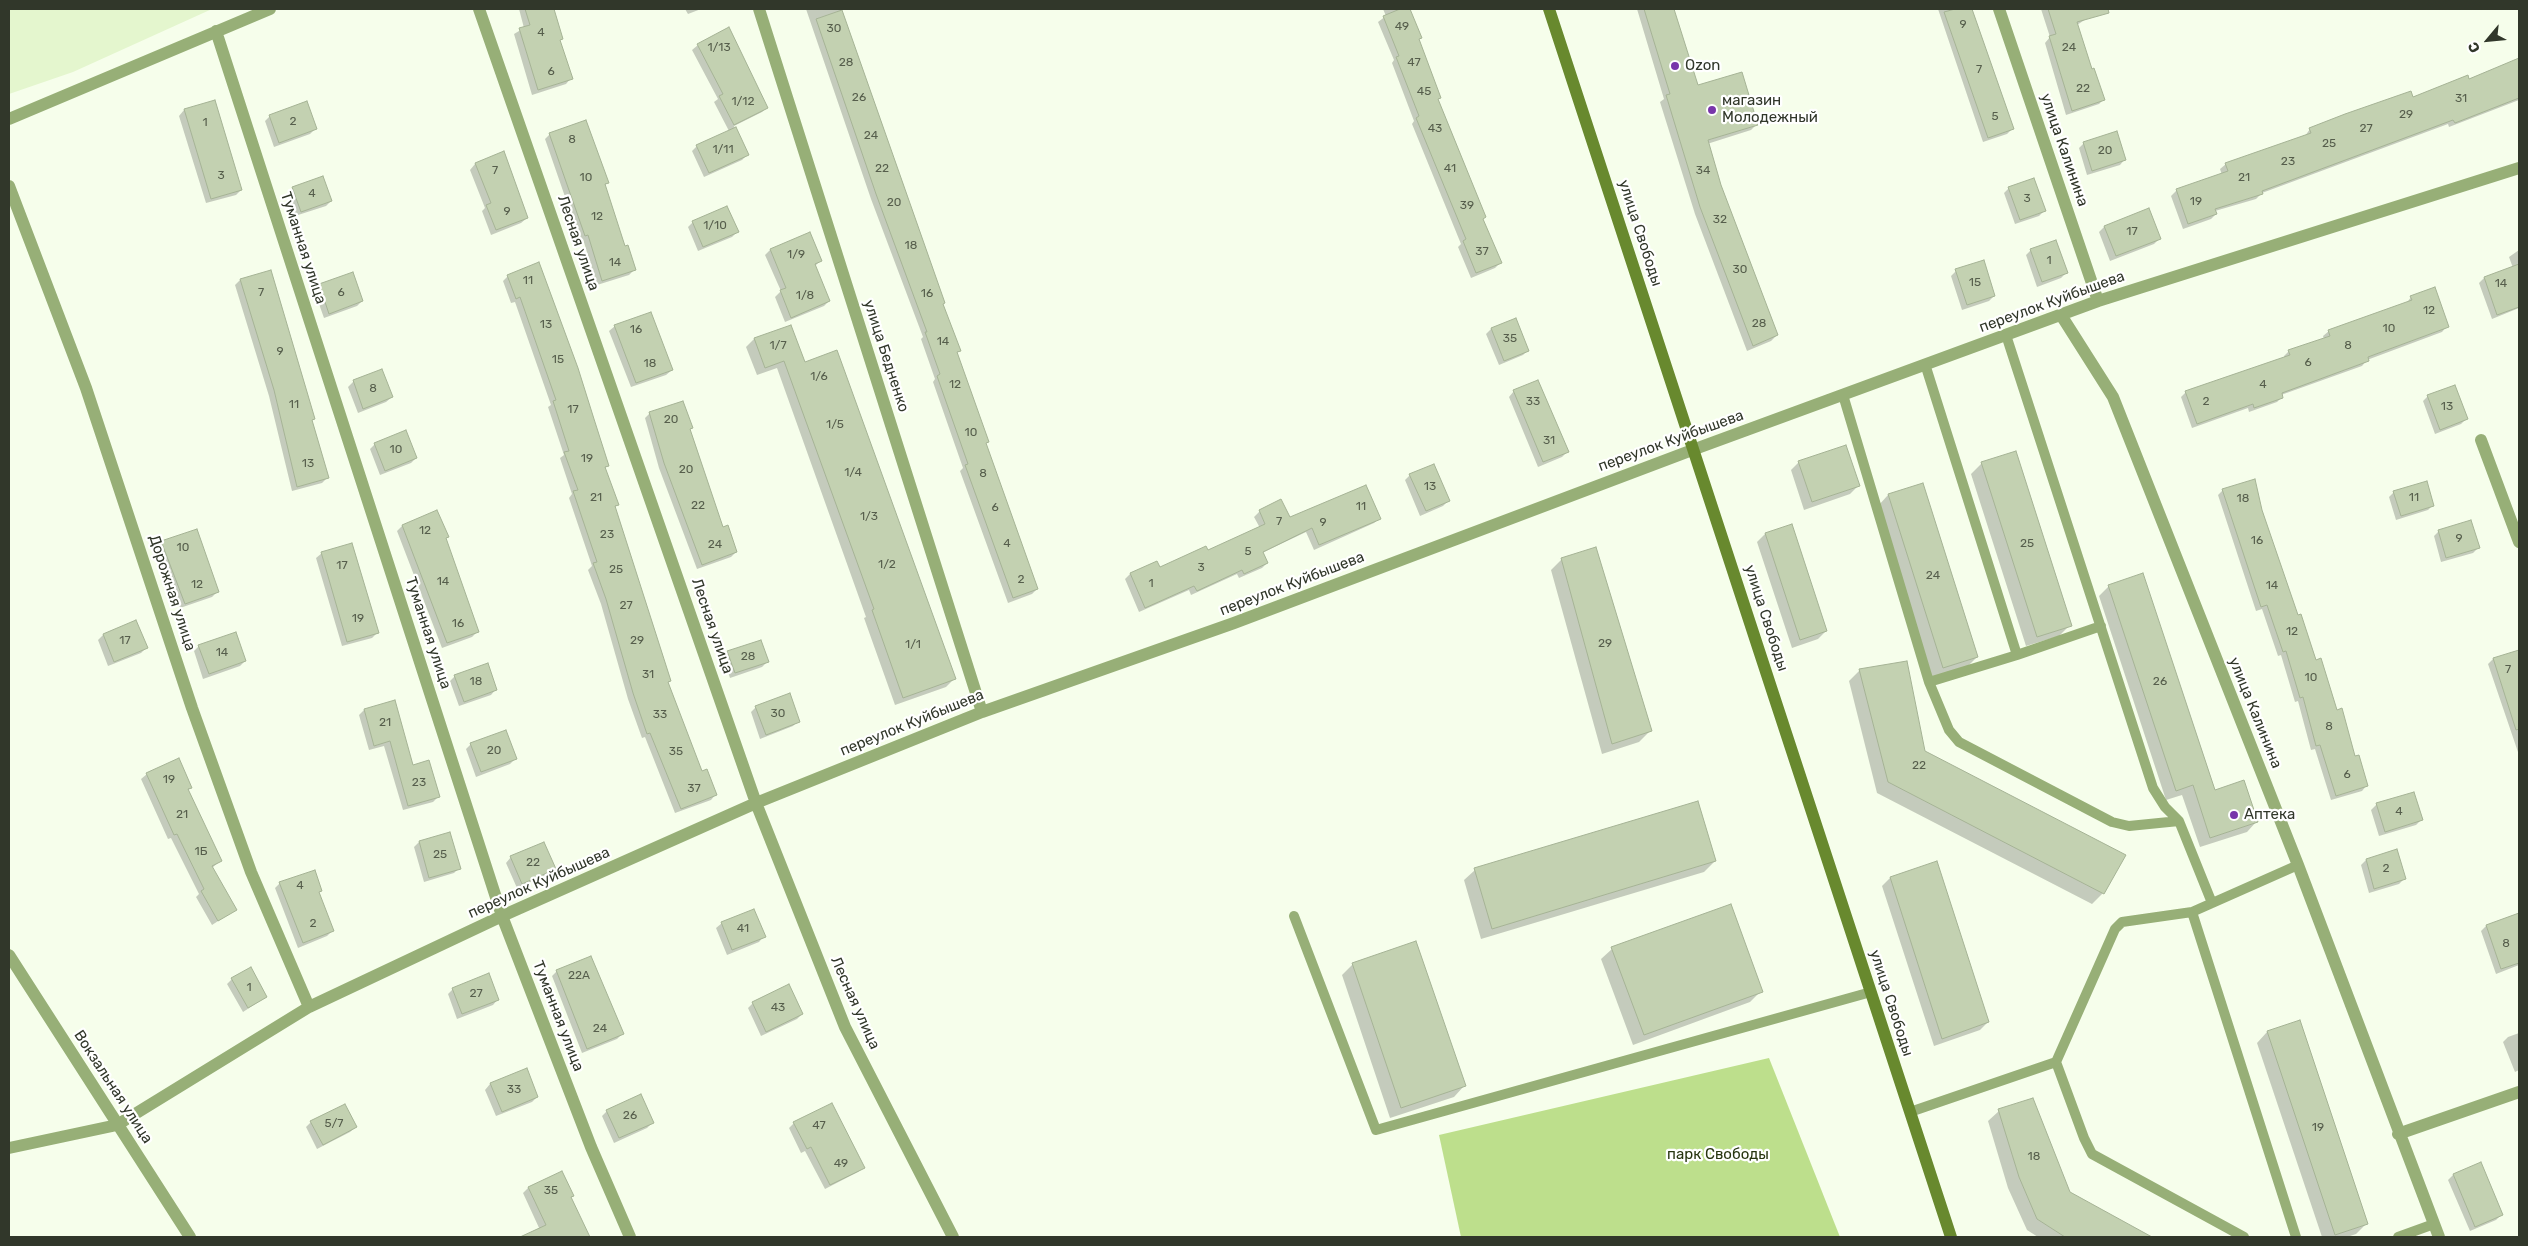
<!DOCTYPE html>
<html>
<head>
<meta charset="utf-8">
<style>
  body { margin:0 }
  #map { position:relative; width:2528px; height:1246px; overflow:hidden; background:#f6feeb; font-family:Rubik,sans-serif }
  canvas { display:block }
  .frame { position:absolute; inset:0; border:10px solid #31372a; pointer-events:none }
  .north { position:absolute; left:2463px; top:15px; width:50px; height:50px; -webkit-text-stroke:4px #fff; paint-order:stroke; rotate:242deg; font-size:14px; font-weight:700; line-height:20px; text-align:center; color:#31372a }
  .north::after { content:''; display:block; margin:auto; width:18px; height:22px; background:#31372a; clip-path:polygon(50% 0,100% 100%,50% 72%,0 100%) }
</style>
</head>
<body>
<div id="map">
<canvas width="2528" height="1246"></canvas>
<div class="frame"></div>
<div class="north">С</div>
</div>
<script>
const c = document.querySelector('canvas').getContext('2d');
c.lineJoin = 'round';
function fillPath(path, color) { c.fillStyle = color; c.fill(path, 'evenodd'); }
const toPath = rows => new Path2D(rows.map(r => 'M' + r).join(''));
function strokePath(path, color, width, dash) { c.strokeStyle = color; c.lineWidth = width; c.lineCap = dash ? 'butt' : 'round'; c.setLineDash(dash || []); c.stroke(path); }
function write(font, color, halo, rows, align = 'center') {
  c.font = font + ' Rubik,sans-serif'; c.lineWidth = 4.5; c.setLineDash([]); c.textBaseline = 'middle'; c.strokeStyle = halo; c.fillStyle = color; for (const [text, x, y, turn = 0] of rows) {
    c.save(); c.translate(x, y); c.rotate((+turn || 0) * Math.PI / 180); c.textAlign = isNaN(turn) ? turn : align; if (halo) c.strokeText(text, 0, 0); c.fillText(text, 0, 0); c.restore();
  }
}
fillPath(toPath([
  [9,9,212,9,73,72,9,94]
]), '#e4f6ce');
fillPath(toPath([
  [1769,1058,1840,1237,1461,1237,1439,1135]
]), '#bddf8c');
fillPath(toPath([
  [519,9,553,9,561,38,559,40,571,78,566,84,532,95,514,34,524,28],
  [685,9,701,9,688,14],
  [806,9,840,9,944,302,942,304,959,351,956,353,985,444,1037,589,1032,594,1008,603,960,471,963,468,933,382,935,379,921,339,923,337,871,199],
  [1383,9,1408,9,1420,38,1418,40,1439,98,1437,100,1500,263,1495,268,1471,278,1458,247,1461,244,1412,124,1414,121,1392,63,1394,60,1378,22,1386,16],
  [1637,9,1673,9,1697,87,1757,124,1751,130,1707,144,1719,186,1777,335,1771,341,1747,351,1695,214,1660,102,1664,99],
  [1938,9,1971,9,2012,129,2007,134,1983,142],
  [2041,9,2083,9,2086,19,2077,25,2091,70,2104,99,2099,104,2066,115,2045,43,2050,37],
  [698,45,767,107,762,112,734,126,747,155,742,160,704,177,692,151,697,146,729,131,714,102,718,99,692,50],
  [2519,60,2519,100,2449,127,2448,124,2262,193,2256,199,2215,211,2216,214,2211,219,2183,229,2171,196,2176,191,2222,175,2220,169,2226,164,2305,136,2310,129,2412,99,2468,80],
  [184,110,241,190,236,195,206,203,179,116],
  [270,116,315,129,310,134,274,147,265,121],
  [550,134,607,183,604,186,624,248,634,270,629,275,597,285,583,239,580,240,545,139],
  [2084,143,2125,159,2120,165,2087,175,2079,148],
  [503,153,527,218,521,223,491,235,482,211,485,208,470,170,475,164],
  [293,188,331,201,326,206,295,216,288,193],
  [2009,188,2044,211,2039,216,2015,224,2004,193],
  [693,222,737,232,732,237,698,251,688,227],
  [2104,227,2159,239,2154,244,2110,261,2099,232],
  [770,250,821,260,815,266,829,301,824,306,785,322,775,297,781,291,765,255],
  [2031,250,2066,273,2061,278,2037,287,2026,255],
  [2519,250,2519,308,2492,319,2479,283,2484,278,2513,268,2509,257],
  [538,264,607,466,604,469,617,505,614,508,669,681,668,683,701,773,716,794,711,800,675,813,645,737,642,738,628,699,601,604,588,570,592,566,569,498,572,494,560,458,564,455,548,407,551,405,515,302,511,303,503,281,508,276],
  [270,271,327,478,322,483,292,491,269,396,235,285,240,280],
  [1956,271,1994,296,1989,301,1962,310,1951,276],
  [352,274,362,301,357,306,324,318,314,290,319,285],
  [2411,297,2447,326,2442,332,2367,360,2362,366,2281,395,2282,397,2277,402,2249,412,2248,408,2192,428,2181,397,2186,392,2284,359,2284,356,2289,351,2324,339,2323,336,2329,331,2406,304],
  [1515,320,1528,350,1523,355,1499,365,1486,334,1491,329],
  [615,326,672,370,666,375,631,387,609,331],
  [790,326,804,364,954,679,946,687,895,705,864,618,866,617,777,368,757,375,746,347,754,339],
  [381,371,392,397,386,402,358,413,348,387,353,382],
  [1514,391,1567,452,1562,457,1538,467,1509,397],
  [2428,396,2466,419,2461,424,2435,434,2423,401],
  [650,413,691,428,689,430,723,529,736,552,731,557,697,569,659,468,645,418],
  [375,444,416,458,411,463,380,475,370,449],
  [1799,462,1858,486,1850,494,1804,510,1791,470],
  [1982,463,2070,625,2059,636,2026,646,1971,474],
  [1410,475,1448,501,1443,506,1420,516,1405,480],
  [2223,490,2261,510,2297,616,2367,785,2362,791,2331,800,2315,749,2311,750,2298,701,2295,702,2281,655,2278,656,2262,609,2256,611,2218,495],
  [2394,492,2433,505,2428,510,2396,520,2389,497],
  [1888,495,1977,657,1966,668,1932,678,1878,506],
  [1281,501,1290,519,1380,518,1374,523,1314,550,1306,532,1262,553,1267,563,1262,568,1239,578,1237,574,1191,595,1189,590,1139,612,1125,579,1130,574,1156,563,1159,569,1207,552,1260,528,1254,517,1259,512],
  [402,526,445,539,478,631,472,637,442,648,397,531],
  [2439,531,2478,548,2473,553,2441,562,2434,536],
  [1765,534,1826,631,1818,639,1792,648,1757,542],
  [162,542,217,592,212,597,180,608,157,547],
  [322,553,377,633,372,638,342,646,316,558],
  [1562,559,1650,731,1639,742,1602,754,1551,570],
  [2109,586,2214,792,2257,821,2247,832,2200,847,2182,795,2166,800,2099,596],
  [103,635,146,648,141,653,108,666,98,640],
  [199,646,245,661,240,666,203,679,194,651],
  [2519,651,2519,755,2488,664,2493,659],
  [728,652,767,662,762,667,730,678,723,657],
  [1860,670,1924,752,2124,856,2103,893,2092,904,1877,793,1849,681],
  [455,676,496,689,491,695,459,706,450,681],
  [756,707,798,721,793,726,760,739,751,712],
  [364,710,438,797,433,802,403,810,384,746,369,750,359,715],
  [471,744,515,759,510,764,476,777,466,749],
  [147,774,191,787,188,791,220,861,212,868,235,910,212,925,196,897,199,894,171,838,168,839,141,779],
  [2377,804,2421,820,2416,825,2379,836,2371,810],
  [419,842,459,868,454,873,424,882,414,847],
  [511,857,554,869,549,874,517,888,506,863],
  [2366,860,2404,879,2399,884,2369,893,2361,865],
  [1715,861,1704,872,1481,939,1464,880,1475,870],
  [1936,862,1988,1022,1980,1030,1934,1046,1882,886,1890,878],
  [280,883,320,891,318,893,332,931,327,936,298,948,275,888],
  [2518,915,2519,965,2496,974,2481,931,2486,926],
  [722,923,764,936,759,942,727,955,716,928],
  [1612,949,1761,991,1750,1002,1633,1045,1601,959],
  [1353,964,1464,1086,1454,1097,1390,1118,1342,975],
  [557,971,622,1034,617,1039,582,1053,552,976],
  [232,979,266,997,243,1012,227,984],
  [453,989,498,999,493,1005,457,1019,448,994],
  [753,1003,802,1014,797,1019,761,1036,748,1008],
  [2299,1022,2367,1223,2356,1234,2347,1237,2322,1237,2257,1043,2267,1032],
  [2519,1033,2519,1070,2515,1072,2503,1042,2508,1037],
  [526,1070,537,1097,532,1102,496,1116,485,1090,490,1084],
  [607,1111,653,1122,647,1128,614,1143,602,1116],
  [1999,1111,2069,1193,2150,1237,2038,1237,2027,1230,2008,1188,1988,1121],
  [311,1122,356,1127,350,1132,317,1149,306,1127],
  [794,1123,863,1167,858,1172,825,1189,805,1151,801,1153,789,1128],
  [561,1172,573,1196,570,1198,589,1237,538,1237,536,1234,540,1230,523,1193,528,1188],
  [2453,1175,2501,1215,2496,1220,2470,1231,2448,1180]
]), '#0003');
const building = toPath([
  [525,9,554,9,563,39,560,40,573,79,538,90,519,28,530,25,525,9],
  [1400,9,1410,9,1422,38,1419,39,1441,98,1438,99,1486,217,1483,219,1502,263,1476,273,1463,241,1466,239,1416,118,1419,116,1396,57,1399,56,1383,16,1400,9],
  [1644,9,1674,9,1698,85,1742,72,1758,125,1708,140,1721,185,1778,335,1753,346,1700,207,1666,95,1670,94,1644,9],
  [1955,9,1972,9,2014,129,1988,138,1944,12,1955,9],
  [2048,9,2108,9,2109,13,2077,22,2092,69,2094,68,2105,100,2072,111,2049,36,2056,34,2048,9],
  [842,10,945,303,943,304,961,351,957,352,989,442,986,443,1038,589,1013,598,965,465,968,464,937,376,940,374,925,332,927,332,876,194,816,19,842,10],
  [729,27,768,108,734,125,719,96,723,94,697,44,729,27],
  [2519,58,2519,98,2455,123,2453,120,2262,191,2263,194,2215,209,2217,214,2188,224,2176,189,2228,171,2225,163,2311,133,2309,128,2345,114,2411,91,2413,97,2468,75,2469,79,2519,58],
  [215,100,242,190,211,199,184,109,215,100],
  [307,101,317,129,279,143,269,115,307,101],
  [586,120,609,183,605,184,625,246,628,245,636,270,602,281,588,235,585,236,549,133,586,120],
  [736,127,749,155,709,173,696,145,736,127],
  [2117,131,2126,160,2092,171,2083,142,2117,131],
  [504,151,528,218,496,230,486,205,491,203,475,163,504,151],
  [323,176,332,201,301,212,292,187,323,176],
  [2034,178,2046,211,2020,220,2008,187,2034,178],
  [727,206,739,232,703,247,692,221,727,206],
  [2149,208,2161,239,2116,256,2104,226,2149,208],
  [810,232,822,261,815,264,830,301,791,318,780,290,786,288,770,249,810,232],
  [2056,240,2068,273,2042,282,2030,249,2056,240],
  [1984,260,1995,296,1967,305,1955,269,1984,260],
  [539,262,578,368,594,419,609,466,605,467,619,505,615,506,671,681,668,682,702,771,707,769,717,795,681,809,650,733,647,734,633,693,606,599,593,563,597,562,573,491,578,490,564,452,569,451,553,401,556,400,520,297,516,299,507,275,539,262],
  [2519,264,2519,307,2497,315,2484,277,2519,264],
  [271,270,315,419,312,420,329,478,297,487,274,390,240,279,271,270],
  [353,272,363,301,329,314,319,284,353,272],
  [2435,287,2449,327,2368,357,2369,361,2282,393,2283,398,2254,408,2253,404,2197,424,2185,391,2290,355,2288,350,2330,336,2328,330,2412,300,2410,296,2435,287],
  [651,312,673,370,636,383,614,325,651,312],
  [1516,318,1529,351,1504,361,1491,328,1516,318],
  [791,325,805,362,837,350,956,679,903,698,872,610,874,609,784,361,765,368,754,338,791,325],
  [382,369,393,397,363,409,353,380,382,369],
  [1538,380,1569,452,1543,462,1513,390,1538,380],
  [2455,385,2468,419,2440,430,2427,395,2455,385],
  [683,401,693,428,690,429,723,527,728,525,737,552,702,565,664,463,649,412,683,401],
  [406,430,417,458,385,471,374,443,406,430],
  [1846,445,1860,486,1812,502,1798,461,1846,445],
  [2016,451,2072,626,2037,637,1981,462,2016,451],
  [1434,464,1450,501,1426,511,1409,474,1434,464],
  [2255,479,2262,510,2298,615,2301,614,2316,660,2321,658,2337,710,2342,708,2355,756,2359,755,2368,786,2336,796,2320,745,2316,746,2303,697,2300,698,2286,651,2283,652,2267,605,2261,607,2222,489,2255,479],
  [2427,481,2434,506,2401,516,2393,491,2427,481],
  [1923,483,1978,657,1943,668,1888,494,1923,483],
  [1366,485,1381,519,1319,545,1312,528,1263,552,1268,563,1244,574,1242,570,1197,591,1194,586,1145,608,1130,573,1157,561,1160,567,1206,546,1208,550,1265,524,1259,510,1281,499,1290,517,1366,485],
  [437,510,449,537,446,538,479,632,447,643,402,525,437,510],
  [2471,520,2480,548,2446,558,2438,530,2471,520],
  [1792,524,1827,631,1800,640,1765,533,1792,524],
  [197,529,219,592,185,604,161,541,197,529],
  [352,543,379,633,347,642,321,552,352,543],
  [1596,547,1652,731,1612,744,1561,558,1596,547],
  [2143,573,2215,790,2244,780,2258,822,2210,838,2193,785,2176,791,2108,585,2143,573],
  [136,620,148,648,114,662,103,634,136,620],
  [236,632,246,661,209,674,198,645,236,632],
  [761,640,769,662,735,673,727,651,761,640],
  [2519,650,2519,729,2516,730,2493,658,2519,650],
  [1907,661,1925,751,2126,855,2104,894,1888,782,1859,669,1907,661],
  [488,663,497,690,464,702,454,675,488,663],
  [790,693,800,722,766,735,755,706,790,693],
  [395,700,413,765,429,760,440,797,408,806,390,741,374,746,364,709,395,700],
  [506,730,517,759,481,772,470,743,506,730],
  [179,758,192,788,188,789,222,861,212,866,237,910,218,921,201,891,204,889,177,834,174,835,146,773,179,758],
  [2414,792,2423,820,2385,832,2376,803,2414,792],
  [1698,801,1716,861,1492,929,1474,868,1698,801],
  [450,832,461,869,429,878,419,841,450,832],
  [544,842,556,869,522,884,510,856,544,842],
  [2397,849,2406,879,2374,889,2366,859,2397,849],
  [1937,861,1989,1022,1942,1039,1890,877,1937,861],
  [315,870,322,891,319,892,334,931,303,943,279,882,315,870],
  [1731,904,1763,992,1644,1035,1611,947,1731,904],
  [754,909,766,937,732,950,721,922,754,909],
  [2519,913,2519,963,2501,969,2486,925,2519,913],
  [1416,941,1466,1086,1401,1108,1352,963,1416,941],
  [591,956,624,1034,587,1049,556,970,591,956],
  [251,967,267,997,248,1008,231,978,251,967],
  [489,973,499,1000,462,1014,452,988,489,973],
  [789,984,803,1014,766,1032,752,1002,789,984],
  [2300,1020,2368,1224,2335,1235,2267,1031,2300,1020],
  [527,1068,538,1097,502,1112,490,1083,527,1068],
  [641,1094,654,1123,619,1138,606,1110,641,1094],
  [2033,1098,2070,1192,2152,1237,2065,1237,2037,1219,2019,1177,1998,1109,2033,1098],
  [832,1103,865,1168,830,1185,811,1147,807,1149,793,1122,832,1103],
  [345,1104,357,1127,323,1145,310,1121,345,1104],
  [2481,1162,2503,1215,2475,1227,2453,1174,2481,1162],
  [562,1171,574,1196,571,1197,590,1237,520,1237,546,1225,528,1187,562,1171]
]);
fillPath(building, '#c3d1b1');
strokePath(building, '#a5b395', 1);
strokePath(toPath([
  [2006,335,2153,788,2165,807,2179,821,2212,903],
  [1925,364,2017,655],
  [1843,395,1929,682,1949,730,1959,742,2112,822,2129,826,2179,821],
  [1929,682,2017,655,2101,626],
  [2192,912,2296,1237],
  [1294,916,1376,1130,1871,992],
  [2056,1062,2115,929,2122,922,2192,912,2298,865],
  [1910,1112,2056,1062,2084,1138,2092,1154,2244,1237],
  [2398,1237,2434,1224]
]), '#97af77', 10);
strokePath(toPath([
  [479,9,756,803,845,1027,953,1237],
  [759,9,982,712],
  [1999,9,2098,301],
  [216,31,502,916,591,1147,630,1237],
  [9,119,270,9],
  [9,186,86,388,192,708,251,872,309,1007],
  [2061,315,2113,397,2298,865,2439,1237],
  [2481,440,2519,542],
  [9,955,190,1237],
  [2398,1134,2519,1092],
  [9,1148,117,1125,309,1007,502,916,756,803,982,712,1234,623,1695,449,2098,301,2519,168]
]), '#97af77', 12);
strokePath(toPath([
  [1549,9,1951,1237]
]), '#68892e', 12);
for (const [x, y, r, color] of [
  [1675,66,5,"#7835aa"],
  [1712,110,5,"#7835aa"],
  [2234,815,5,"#7835aa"]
]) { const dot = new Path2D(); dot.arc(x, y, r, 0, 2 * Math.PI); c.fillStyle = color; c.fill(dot); strokePath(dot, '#fff', 2); }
write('12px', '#565e4c', null, [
  ["9",1963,25],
  ["49",1402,27],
  ["30",834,29],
  ["4",541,33],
  ["1/13",719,48],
  ["24",2069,48],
  ["28",846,63],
  ["47",1414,63],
  ["7",1979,70],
  ["6",551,72],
  ["22",2083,89],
  ["45",1424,92],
  ["26",859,98],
  ["31",2461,99],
  ["1/12",743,102],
  ["29",2406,115],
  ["5",1995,117],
  ["2",293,122],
  ["1",205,123],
  ["43",1435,129],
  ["27",2366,129],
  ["24",871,136],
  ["8",572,140],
  ["25",2329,144],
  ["1/11",723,150],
  ["20",2105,151],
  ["23",2288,162],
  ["22",882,169],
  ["41",1450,169],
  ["7",495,171],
  ["34",1703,171],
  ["3",221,176],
  ["10",586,178],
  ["21",2244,178],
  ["4",312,194],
  ["3",2027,199],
  ["19",2196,202],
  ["20",894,203],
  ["39",1467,206],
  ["9",507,212],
  ["12",597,217],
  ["32",1720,220],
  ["1/10",715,226],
  ["17",2132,232],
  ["18",911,246],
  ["37",1482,252],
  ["1/9",796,255],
  ["1",2049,261],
  ["14",615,263],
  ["30",1740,270],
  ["11",528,281],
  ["15",1975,283],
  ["14",2501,284],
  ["7",261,293],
  ["6",341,293],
  ["16",927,294],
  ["1/8",805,296],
  ["12",2429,311],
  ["28",1759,324],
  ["13",546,325],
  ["10",2389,329],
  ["16",636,330],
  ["35",1510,339],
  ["14",943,342],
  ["1/7",778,346],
  ["8",2348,346],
  ["9",280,352],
  ["15",558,360],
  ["6",2308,363],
  ["18",650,364],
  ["1/6",819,377],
  ["12",955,385],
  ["4",2263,385],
  ["8",373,389],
  ["33",1533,402],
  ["2",2206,402],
  ["11",294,405],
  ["13",2447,407],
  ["17",573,410],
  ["20",671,420],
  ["1/5",835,425],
  ["10",971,433],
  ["31",1549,441],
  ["10",396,450],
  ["19",587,459],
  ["13",308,464],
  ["20",686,470],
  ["1/4",853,473],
  ["8",983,474],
  ["13",1430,487],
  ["21",596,498],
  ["11",2414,498],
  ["18",2243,499],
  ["22",698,506],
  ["11",1361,507],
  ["6",995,508],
  ["1/3",869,517],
  ["7",1279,522],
  ["9",1323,523],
  ["12",425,531],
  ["23",607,535],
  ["9",2459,539],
  ["16",2257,541],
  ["4",1007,544],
  ["25",2027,544],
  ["24",715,545],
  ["10",183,548],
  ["5",1248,552],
  ["1/2",887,565],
  ["17",342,566],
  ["3",1201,568],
  ["25",616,570],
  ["24",1933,576],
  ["2",1021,580],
  ["14",443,582],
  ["1",1151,584],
  ["12",197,585],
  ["14",2272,586],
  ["27",626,606],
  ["19",358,619],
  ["16",458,624],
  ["12",2292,632],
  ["17",125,641],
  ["29",637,641],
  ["29",1605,644],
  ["1/1",913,645],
  ["14",222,653],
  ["28",748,657],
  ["7",2508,670],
  ["31",648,675],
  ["10",2311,678],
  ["18",476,682],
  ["26",2160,682],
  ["30",778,714],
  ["33",660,715],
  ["21",385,723],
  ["8",2329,727],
  ["20",494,751],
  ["35",676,752],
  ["22",1919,766],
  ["6",2347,775],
  ["19",169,780],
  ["23",419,783],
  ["37",694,789],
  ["4",2399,812],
  ["21",182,815],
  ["1Б",201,852],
  ["25",440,855],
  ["22",533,863],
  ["2",2386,869],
  ["4",300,886],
  ["2",313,924],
  ["41",743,929],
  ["8",2506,944],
  ["22А",579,976],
  ["1",249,988],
  ["27",476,994],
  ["43",778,1008],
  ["24",600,1029],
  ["33",514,1090],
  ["26",630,1116],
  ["5/7",334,1124],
  ["47",819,1126],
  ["19",2318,1128],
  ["18",2034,1157],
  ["49",841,1164],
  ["35",551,1191]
]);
write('15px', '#31372a', '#fff', [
  ["Ozon",1685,66],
  ["магазин",1722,101],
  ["Молодежный",1722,118],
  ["Аптека",2244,815]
], 'left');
write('15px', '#31372a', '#fff', [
  ["улица Калинина",2064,150,71],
  ["улица Свободы",1640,233,72],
  ["Лесная улица",578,243,71],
  ["Туманная улица",303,248,72],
  ["переулок Куйбышева",2052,302,-20],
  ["улица Бедненко",886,356,72],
  ["переулок Куйбышева",1671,441,-20],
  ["переулок Куйбышева",1292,584,-21],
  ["Дорожная улица",172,593,72],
  ["улица Свободы",1766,618,72],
  ["Лесная улица",712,626,71],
  ["Туманная улица",428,633,72],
  ["улица Калинина",2255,713,68],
  ["переулок Куйбышева",912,723,-22],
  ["переулок Куйбышева",539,883,-24],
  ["Лесная улица",855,1003,66],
  ["улица Свободы",1891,1003,72],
  ["Туманная улица",558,1016,69],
  ["Вокзальная улица",113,1087,57]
]);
write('15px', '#273510', '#fff', [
  ["парк Свободы",1718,1155]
]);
</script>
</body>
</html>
